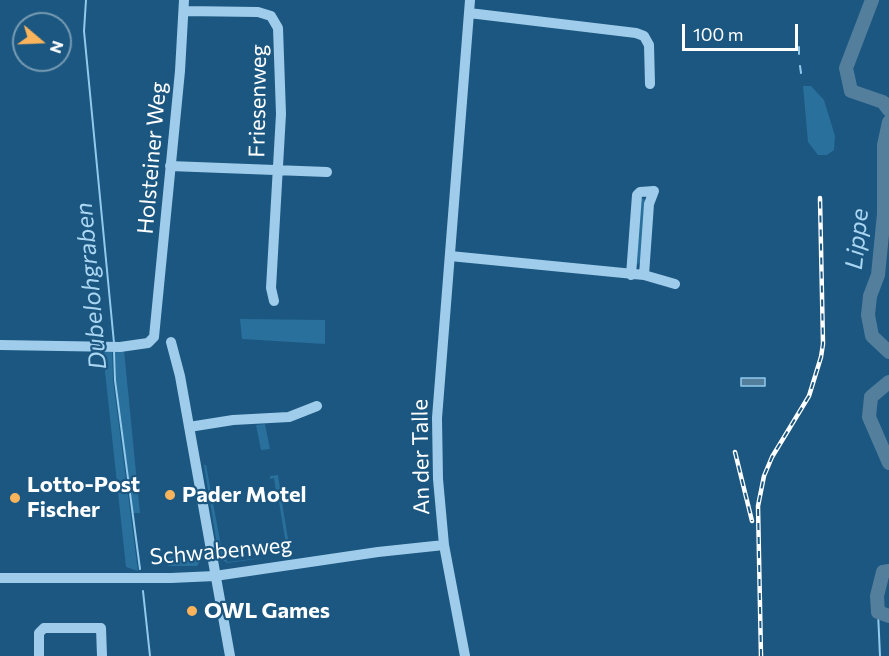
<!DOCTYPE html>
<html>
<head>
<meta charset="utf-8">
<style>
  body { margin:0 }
  #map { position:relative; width:889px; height:656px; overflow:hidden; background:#1b5780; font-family:Commissioner,sans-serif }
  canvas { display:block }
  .north { position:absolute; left:12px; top:12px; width:60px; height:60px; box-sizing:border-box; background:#1b5780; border:2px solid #769ab3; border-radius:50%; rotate:109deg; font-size:16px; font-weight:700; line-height:24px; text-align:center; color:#fff }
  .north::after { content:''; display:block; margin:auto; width:21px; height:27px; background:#fbb45b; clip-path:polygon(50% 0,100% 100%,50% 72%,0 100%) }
  .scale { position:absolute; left:682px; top:24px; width:116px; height:27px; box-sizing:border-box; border:3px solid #fff; border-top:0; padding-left:8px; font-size:18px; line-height:21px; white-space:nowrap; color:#fff; -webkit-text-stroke:4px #1b5780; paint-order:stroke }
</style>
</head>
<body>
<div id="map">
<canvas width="889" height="656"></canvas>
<div class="north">N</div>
<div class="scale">100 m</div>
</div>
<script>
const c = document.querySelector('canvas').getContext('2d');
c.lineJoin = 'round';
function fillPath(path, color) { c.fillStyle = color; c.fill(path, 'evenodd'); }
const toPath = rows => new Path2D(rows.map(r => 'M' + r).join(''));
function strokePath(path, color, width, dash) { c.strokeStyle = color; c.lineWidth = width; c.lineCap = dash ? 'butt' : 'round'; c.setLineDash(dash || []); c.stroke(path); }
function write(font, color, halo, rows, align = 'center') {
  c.font = font + ' Commissioner,sans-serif'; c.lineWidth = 4.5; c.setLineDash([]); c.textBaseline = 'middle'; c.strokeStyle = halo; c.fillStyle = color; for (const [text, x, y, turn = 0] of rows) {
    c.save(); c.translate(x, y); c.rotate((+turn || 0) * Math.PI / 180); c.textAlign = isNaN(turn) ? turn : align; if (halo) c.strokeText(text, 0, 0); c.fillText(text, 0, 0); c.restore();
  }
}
fillPath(toPath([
  [803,86,811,86,824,100,835,136,834,150,827,155,818,155,808,142],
  [642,198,645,200,641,261,637,265,639,199],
  [240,319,325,320,325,344,242,339],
  [112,349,113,380,138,571,126,567,103,353],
  [115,349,124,350,140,513,133,513,116,379],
  [265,424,270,449,261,450,256,425],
  [204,465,206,465,222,551,225,551,227,562,270,557,227,563,219,557],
  [278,475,284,515,289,545,286,544,279,502,275,502,274,499,277,498,274,478,270,479,270,476],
  [202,553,202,559,197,566,168,566,167,558]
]), '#2a709d');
const water = toPath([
  [741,378,765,378,765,386,741,386,741,378]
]);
fillPath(water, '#537f9d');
strokePath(water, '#91caec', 1.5);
strokePath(toPath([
  [86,0,84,31,114,343],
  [799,47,799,54],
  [800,66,801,73],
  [114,351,115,380,140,569],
  [143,591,150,656],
  [878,612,880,656]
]), '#91caec', 2);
strokePath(toPath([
  [872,0,846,68,851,91,883,102,889,110],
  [889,122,884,145,884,214,878,275,870,296,868,315,872,336,889,352],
  [889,382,871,397,869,417,889,463],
  [889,571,883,572,877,596,878,612,889,616]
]), '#537f9d', 14);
strokePath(toPath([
  [184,11,258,12,271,16,278,28,281,114,271,288,274,301],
  [469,13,636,33,644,36,649,45,650,84],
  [170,166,327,172],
  [450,256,644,275,675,284],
  [631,275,637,195,640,192,654,191,649,204,644,275],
  [171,342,180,376,230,656],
  [0,345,120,347,148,343,154,337,180,71,184,0],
  [189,427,233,420,289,417,317,406],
  [0,578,171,578,215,576,378,552,444,545],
  [39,656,39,633,44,628,101,628,102,656],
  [465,656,444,545,438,479,437,418,470,0]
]), '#9fccea', 10);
const rail = toPath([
  [735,452,752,521],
  [761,656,758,506,764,476,772,457,809,396,821,357,823,344,820,198]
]);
strokePath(rail, '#fff', 4.5);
strokePath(rail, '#1b5780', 2, [7]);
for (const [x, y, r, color] of [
  [170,495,6,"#fbb45b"],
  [15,498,6,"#fbb45b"],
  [192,611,6,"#fbb45b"]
]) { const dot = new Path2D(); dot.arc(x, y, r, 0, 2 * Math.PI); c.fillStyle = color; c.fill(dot); strokePath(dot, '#1b5780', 2); }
write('22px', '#fff', '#1b5780', [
  ["Friesenweg",258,101,-89],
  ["Holsteiner Weg",152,158,-85],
  ["An der Talle",421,457,-91],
  ["Schwabenweg",221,551,-5]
]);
write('bold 22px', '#fff', '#1b5780', [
  ["Lotto-Post",27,485],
  ["Fischer",27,510],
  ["Pader Motel",182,495],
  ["OWL Games",204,611]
], 'left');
write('italic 24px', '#aad6f2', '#1b5780', [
  ["Lippe",857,239,-84],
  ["Dubelohgraben",91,286,-95]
]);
</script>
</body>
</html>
